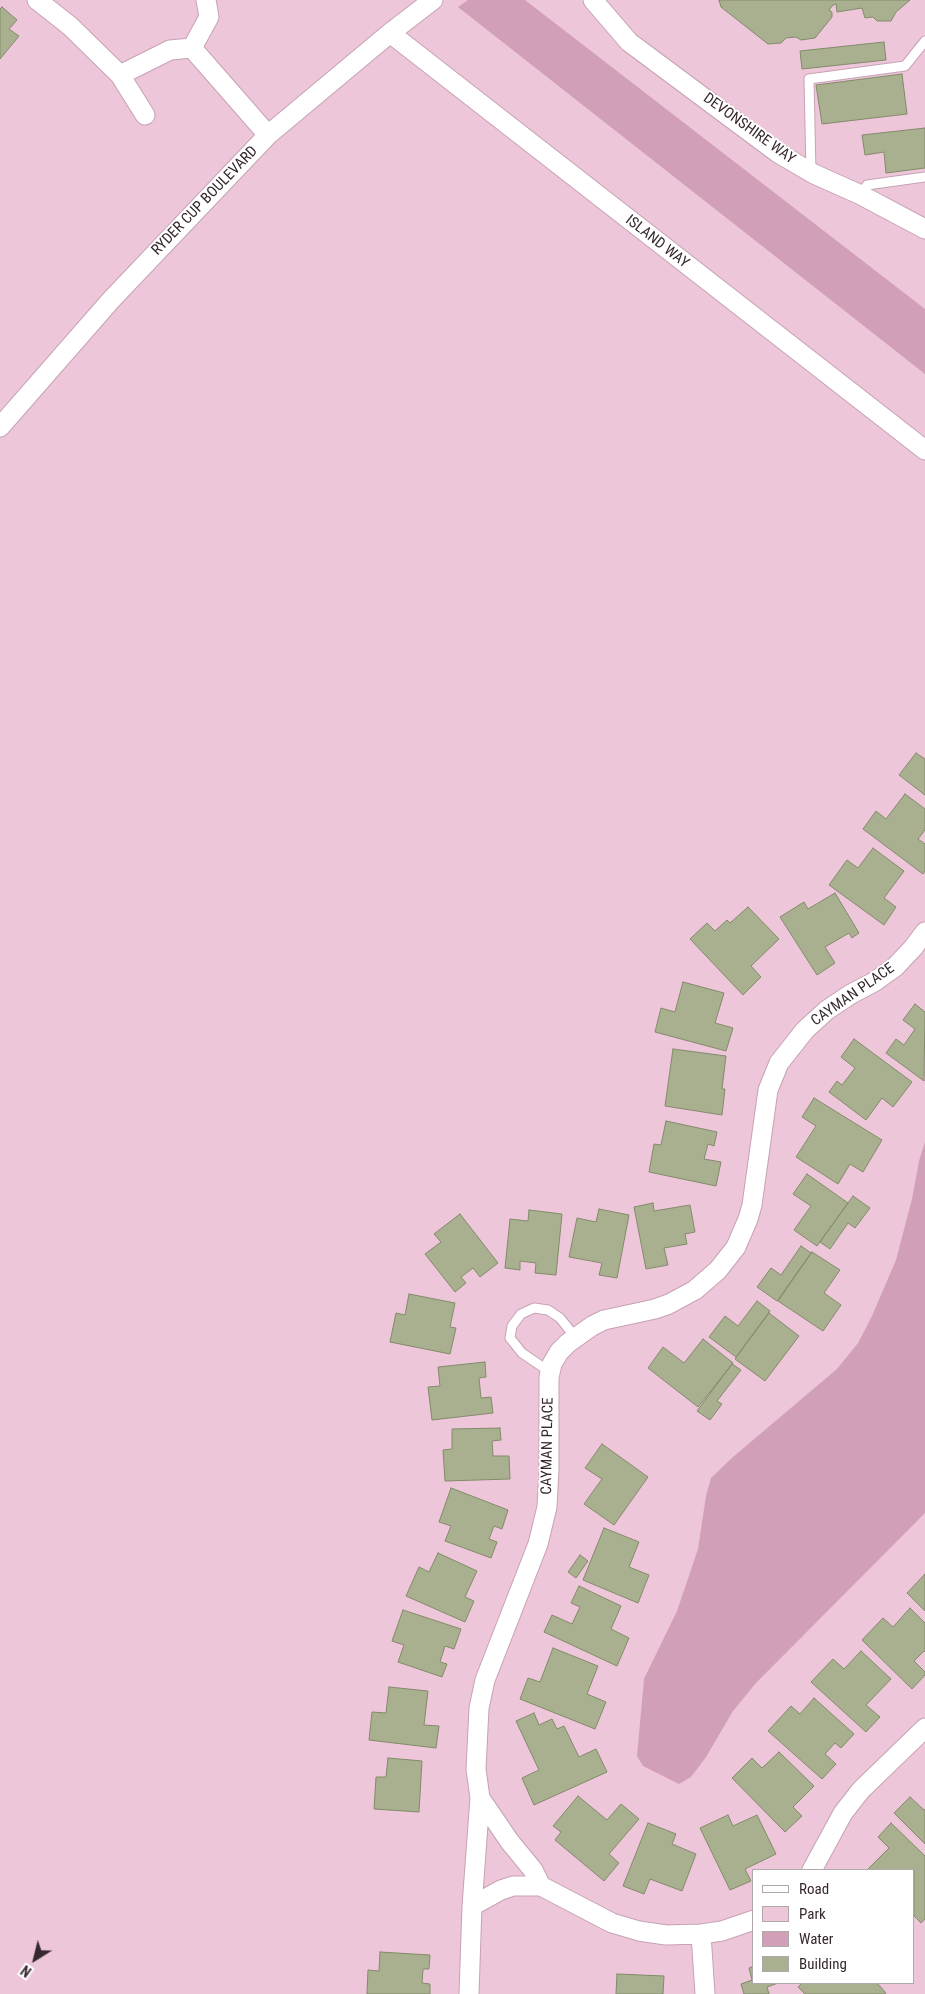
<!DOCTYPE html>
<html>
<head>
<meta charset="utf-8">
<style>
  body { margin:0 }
  #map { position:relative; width:925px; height:1994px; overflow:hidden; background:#fbe4ef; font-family:"Roboto Condensed",sans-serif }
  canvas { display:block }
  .legend { position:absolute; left:752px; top:1869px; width:162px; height:115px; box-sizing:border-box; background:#fff; border:1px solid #afa9ac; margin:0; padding:6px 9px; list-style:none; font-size:15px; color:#36282f }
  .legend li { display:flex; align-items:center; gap:10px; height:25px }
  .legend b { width:25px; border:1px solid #afa9ac }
  .north { position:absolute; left:10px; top:1934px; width:50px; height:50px; -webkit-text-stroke:4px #fff; paint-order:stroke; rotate:216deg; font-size:14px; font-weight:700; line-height:20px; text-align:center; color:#36282f }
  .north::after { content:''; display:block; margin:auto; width:18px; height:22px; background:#36282f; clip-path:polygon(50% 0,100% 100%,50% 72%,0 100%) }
</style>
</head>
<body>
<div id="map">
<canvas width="925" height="1994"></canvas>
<ul class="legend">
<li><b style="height:6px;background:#fff"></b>Road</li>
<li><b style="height:14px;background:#edc6d9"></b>Park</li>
<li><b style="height:14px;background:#d29fb9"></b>Water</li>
<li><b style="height:14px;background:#a9b08f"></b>Building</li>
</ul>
<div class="north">N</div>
</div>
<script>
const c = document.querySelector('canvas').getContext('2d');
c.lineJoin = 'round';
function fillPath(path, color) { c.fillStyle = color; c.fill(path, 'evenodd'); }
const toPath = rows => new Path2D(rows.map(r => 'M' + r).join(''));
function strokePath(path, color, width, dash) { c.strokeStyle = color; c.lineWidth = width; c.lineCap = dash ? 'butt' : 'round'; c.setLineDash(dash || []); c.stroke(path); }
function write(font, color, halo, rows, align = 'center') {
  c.font = font + ' "Roboto Condensed",sans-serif'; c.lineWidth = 4; c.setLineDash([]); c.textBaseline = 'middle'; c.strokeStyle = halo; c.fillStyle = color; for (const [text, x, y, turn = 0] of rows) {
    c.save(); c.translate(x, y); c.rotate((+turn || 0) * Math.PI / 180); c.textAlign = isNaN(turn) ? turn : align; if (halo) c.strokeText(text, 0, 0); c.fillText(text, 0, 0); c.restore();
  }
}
fillPath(toPath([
  [0,0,925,0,925,1994,0,1994],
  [754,1870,914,1870,914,1983,754,1983]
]), '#edc6d9');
fillPath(toPath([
  [468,0,525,0,925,309,925,374,458,7],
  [925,1142,925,1513,756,1683,733,1711,706,1757,691,1777,679,1784,643,1766,637,1756,644,1679,677,1611,698,1549,706,1496,711,1478,733,1457,837,1369,858,1343,872,1316,896,1260,912,1199,919,1161]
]), '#d29fb9');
const building = toPath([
  [719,0,910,0,896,12,891,21,877,21,873,17,865,18,862,8,837,12,836,4,833,5,829,10,832,12,832,17,815,38,801,40,796,37,786,38,781,43,768,44,721,7,719,0],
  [2,7,17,20,9,29,19,36,0,59,0,9,2,7],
  [884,42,886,60,802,69,800,51,884,42],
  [902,74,907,114,822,124,816,85,902,74],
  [925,128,925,168,886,173,884,152,865,155,862,135,925,128],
  [916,753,925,759,925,795,899,775,916,753],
  [905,794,925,809,925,830,918,839,925,844,925,871,923,874,863,829,876,811,886,819,905,794],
  [873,848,904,871,884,898,896,907,884,925,829,885,847,860,858,868,873,848],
  [835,893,859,933,852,938,849,933,825,947,835,963,817,975,780,917,804,902,808,909,835,893],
  [748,907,779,939,751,966,761,977,743,995,690,939,707,923,715,931,727,920,730,923,748,907],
  [683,982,724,993,715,1023,733,1028,726,1051,655,1032,661,1008,675,1012,683,982],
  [915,1004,925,1012,924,1081,886,1053,896,1039,904,1045,915,1029,903,1020,915,1004],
  [854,1039,912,1082,893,1107,882,1098,866,1120,829,1092,837,1081,842,1085,855,1068,841,1057,854,1039],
  [673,1049,726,1056,722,1089,725,1089,722,1115,665,1106,673,1049],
  [814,1098,882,1140,863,1172,850,1164,838,1184,796,1157,816,1126,802,1117,814,1098],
  [666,1121,717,1132,714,1146,708,1144,704,1159,721,1162,716,1186,649,1172,654,1144,661,1145,666,1121],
  [807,1174,848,1203,817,1246,794,1230,811,1206,793,1194,807,1174],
  [853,1196,870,1208,855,1228,848,1223,830,1249,820,1242,853,1196],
  [653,1203,654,1211,690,1205,695,1232,685,1234,687,1244,664,1248,668,1265,646,1269,634,1207,653,1203],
  [599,1209,629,1215,617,1278,599,1275,602,1263,569,1257,577,1218,596,1222,599,1209],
  [529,1210,562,1214,556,1275,535,1273,536,1263,520,1261,520,1270,505,1268,510,1219,528,1221,529,1210],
  [460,1214,498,1263,480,1277,473,1268,461,1277,466,1283,455,1292,425,1254,441,1242,434,1234,460,1214],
  [801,1246,811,1253,777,1301,757,1287,771,1268,781,1275,801,1246],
  [812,1252,840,1270,824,1293,841,1305,823,1331,778,1301,812,1252],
  [409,1294,455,1303,450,1327,456,1328,450,1354,390,1342,396,1313,405,1315,409,1294],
  [757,1301,770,1311,736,1357,709,1337,725,1316,738,1326,757,1301],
  [769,1313,799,1336,765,1381,735,1359,769,1313],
  [703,1339,733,1363,698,1407,648,1368,663,1347,684,1363,703,1339],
  [485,1362,486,1377,479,1378,481,1398,491,1397,493,1413,432,1420,428,1387,440,1386,438,1367,485,1362],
  [732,1364,741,1370,717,1401,722,1404,710,1420,697,1411,732,1364],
  [500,1428,501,1440,492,1441,493,1456,509,1456,510,1479,445,1481,443,1450,452,1449,452,1429,500,1428],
  [602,1444,648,1477,614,1525,584,1504,602,1479,585,1468,602,1444],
  [451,1488,508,1510,502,1529,494,1526,489,1539,497,1542,491,1558,445,1541,451,1526,439,1522,451,1488],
  [604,1528,639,1542,629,1567,649,1575,638,1603,583,1580,604,1528],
  [438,1553,477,1571,465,1597,474,1601,465,1622,406,1596,419,1567,429,1572,438,1553],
  [580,1555,588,1561,576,1578,568,1572,580,1555],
  [925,1574,925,1611,907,1593,925,1574],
  [579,1586,621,1606,611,1629,629,1638,617,1666,544,1632,552,1615,572,1624,580,1607,571,1603,579,1586],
  [910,1608,925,1623,925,1652,924,1651,914,1661,925,1672,925,1675,912,1689,862,1640,883,1618,893,1627,910,1608],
  [403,1610,461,1629,454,1649,445,1646,440,1662,447,1664,442,1677,398,1662,404,1645,392,1641,403,1610],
  [553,1648,598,1666,587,1694,606,1702,595,1729,520,1699,528,1678,540,1682,553,1648],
  [861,1651,891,1679,866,1705,880,1717,866,1732,811,1682,833,1659,844,1669,861,1651],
  [389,1687,428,1691,424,1725,439,1726,436,1748,369,1740,372,1712,386,1713,389,1687],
  [814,1698,854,1734,841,1748,835,1743,825,1754,836,1764,822,1779,768,1731,791,1706,800,1714,814,1698],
  [534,1713,539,1725,552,1719,557,1729,564,1726,579,1757,596,1749,607,1772,534,1805,522,1778,539,1770,516,1721,534,1713],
  [779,1752,814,1786,793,1807,802,1816,785,1832,732,1778,752,1758,762,1768,779,1752],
  [388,1758,422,1761,419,1812,374,1809,376,1777,386,1777,388,1758],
  [578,1796,607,1820,621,1804,639,1819,609,1854,619,1863,604,1881,555,1840,561,1832,553,1826,578,1796],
  [910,1797,924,1810,925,1809,925,1844,894,1813,910,1797],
  [728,1815,733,1826,757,1815,776,1854,745,1869,751,1881,730,1890,700,1828,728,1815],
  [648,1823,676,1834,672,1844,696,1854,682,1891,650,1879,644,1894,623,1886,648,1823],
  [891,1823,925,1856,925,1919,921,1923,914,1916,914,1870,867,1870,889,1848,878,1837,891,1823],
  [380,1952,430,1955,429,1969,423,1969,422,1983,430,1984,430,1994,367,1994,368,1970,379,1971,380,1952],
  [754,1966,754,1983,778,1983,767,1987,769,1994,744,1994,741,1984,752,1980,749,1968,754,1966],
  [617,1974,664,1976,663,1994,616,1994,617,1974],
  [802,1983,877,1983,886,1993,884,1994,805,1994,798,1987,802,1983]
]);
fillPath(building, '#a9b08f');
strokePath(building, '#838b6a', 1);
const service = toPath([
  [811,173,809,79,905,66,925,41],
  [861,195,867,185,925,177],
  [550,1372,522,1353,510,1338,512,1326,521,1314,534,1308,548,1310,560,1318,575,1337]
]);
const minor = toPath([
  [37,0,70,26,120,75,145,115],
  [593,0,629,42,778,153,814,174,861,195,925,229],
  [390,33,925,450],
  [192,48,268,135],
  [192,48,209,17,206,0],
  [120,75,170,50,192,48],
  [0,427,111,300,268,135,390,33,433,0],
  [812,1870,843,1813,861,1790,925,1728],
  [472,1906,501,1890,513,1886,541,1886],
  [754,1920,722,1931,701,1934,666,1935,639,1931,612,1923,541,1886,533,1870,510,1842,480,1798,476,1769,479,1708,485,1680,538,1544,547,1507,549,1470,549,1377,552,1364,559,1352,568,1343,592,1326,604,1320,655,1309,669,1304,695,1290,718,1270,736,1247,748,1219,752,1205,768,1090,779,1063,805,1030,827,1010,851,994,874,982,895,967,913,948,925,932],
  [701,1934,705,1994],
  [469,1994,472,1906,480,1798]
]);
strokePath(service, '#c6a2b4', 11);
strokePath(minor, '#c6a2b4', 21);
strokePath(service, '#fff', 9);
strokePath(minor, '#fff', 19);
write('15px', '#36282f', '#fff', [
  ["DEVONSHIRE WAY",749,129,36],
  ["RYDER CUP BOULEVARD",205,201,-46],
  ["ISLAND WAY",657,242,38],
  ["CAYMAN PLACE",853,995,-35],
  ["CAYMAN PLACE",548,1446,-89]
]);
</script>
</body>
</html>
